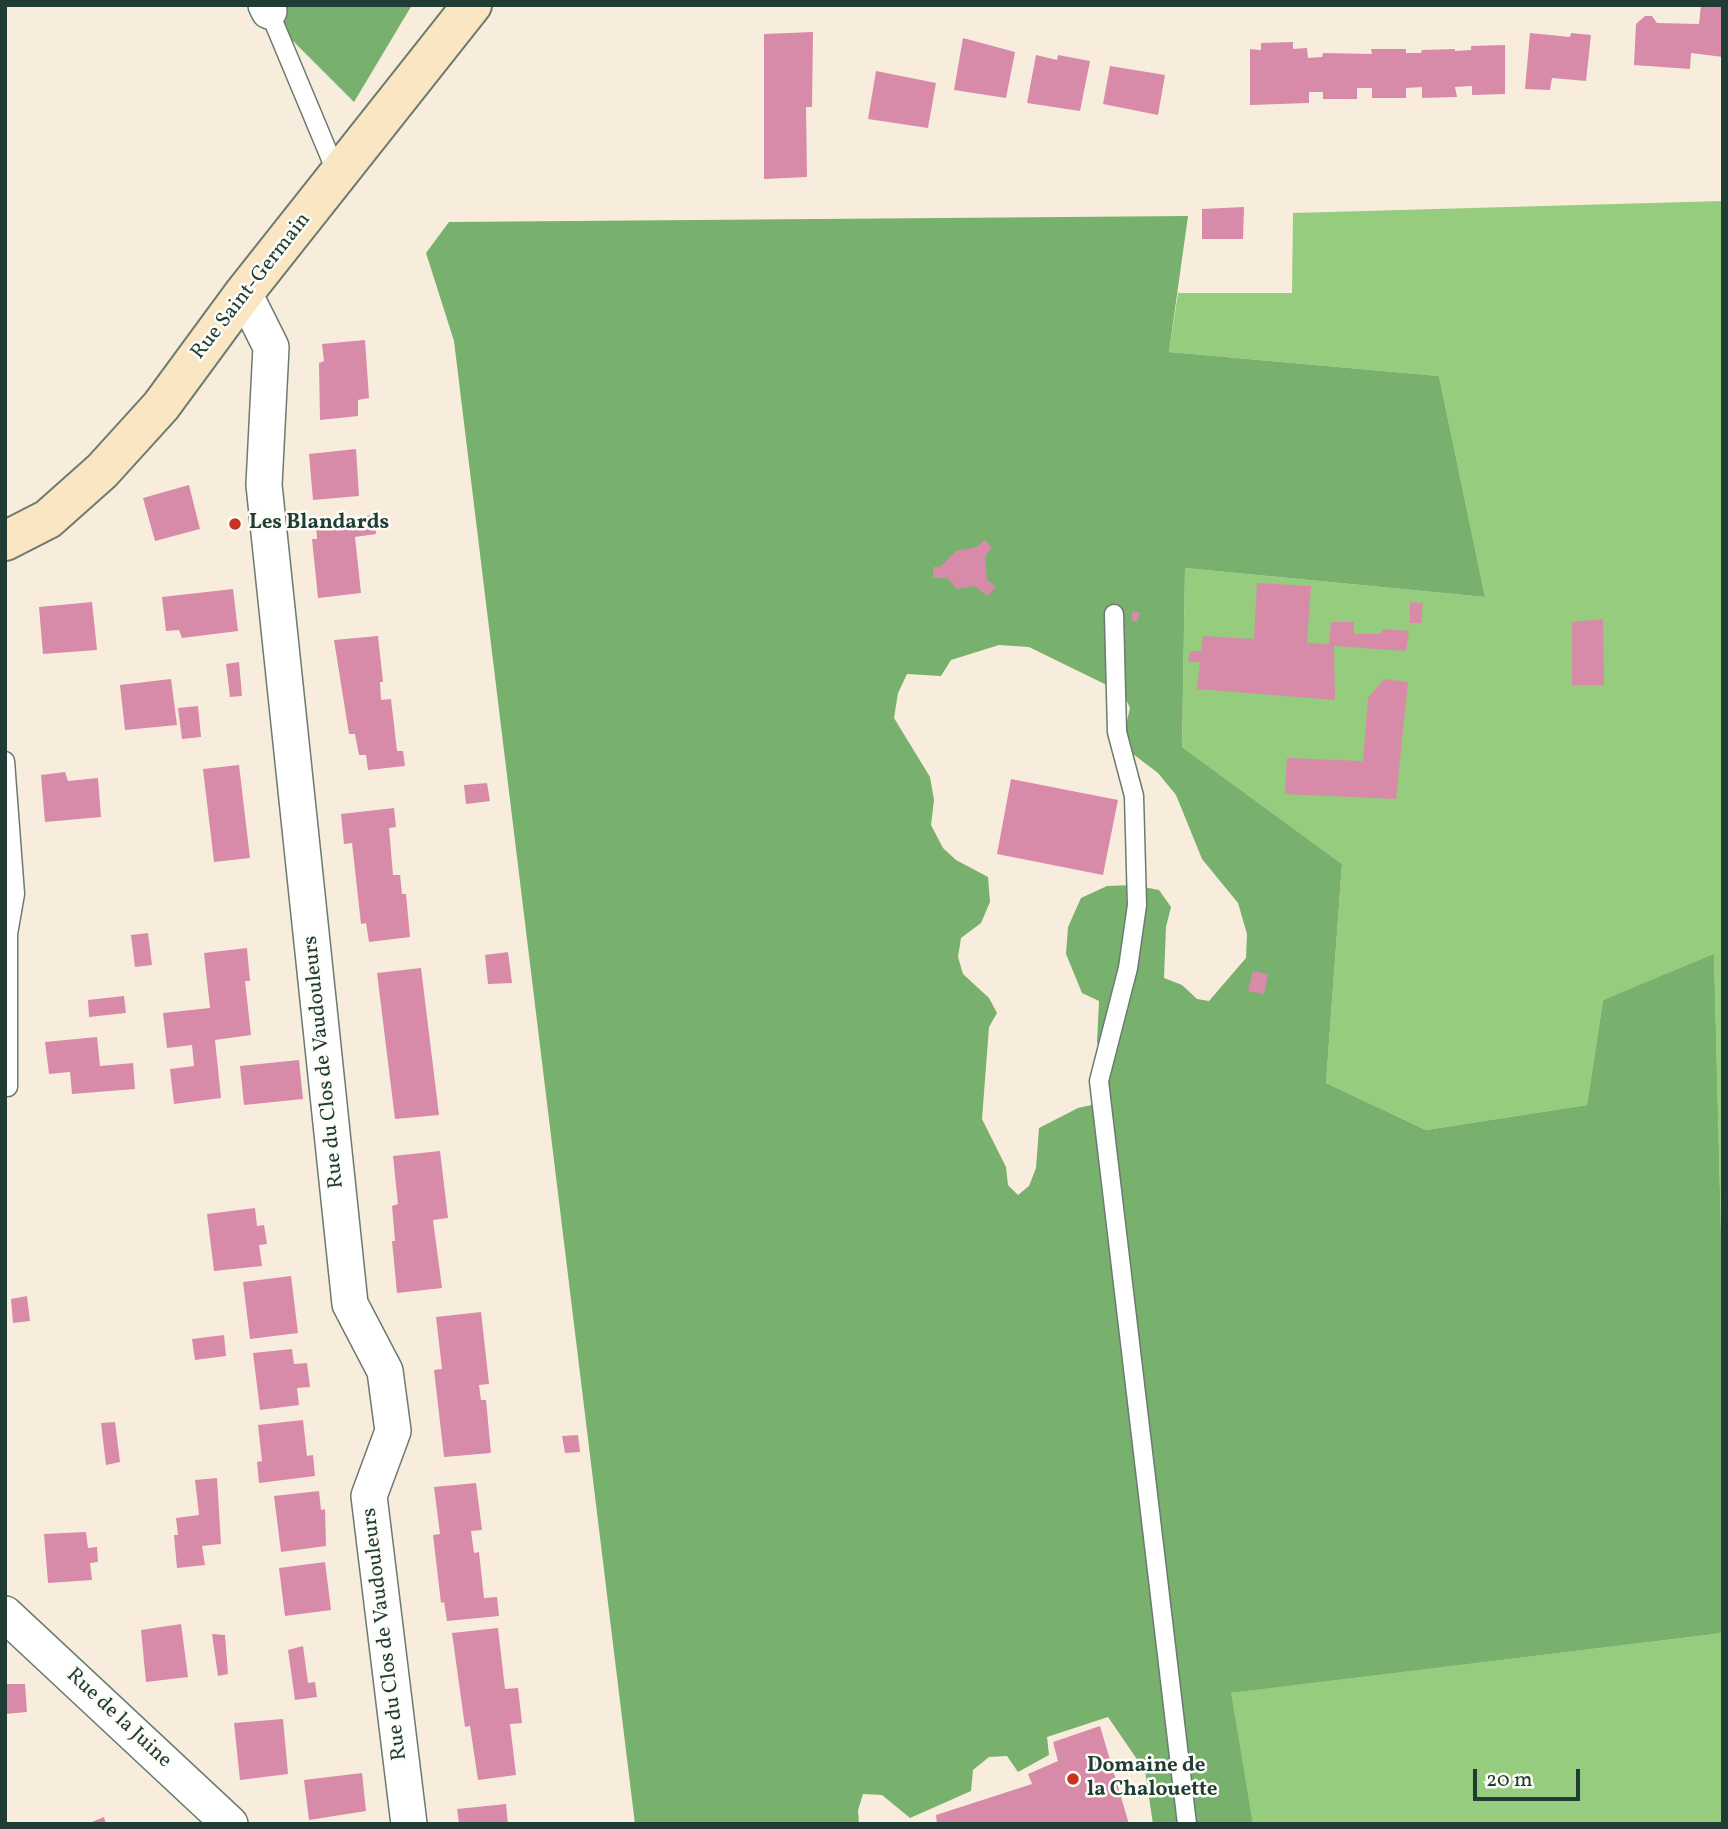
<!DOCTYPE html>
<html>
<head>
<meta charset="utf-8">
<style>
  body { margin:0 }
  #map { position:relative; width:1728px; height:1829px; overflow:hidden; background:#f8eddc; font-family:Vollkorn,serif }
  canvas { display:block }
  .frame { position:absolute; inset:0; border:7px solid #1f3d34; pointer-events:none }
  .scale { position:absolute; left:1473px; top:1769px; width:107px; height:32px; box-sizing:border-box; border:4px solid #1f3d34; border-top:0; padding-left:9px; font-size:21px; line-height:24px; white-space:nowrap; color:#1f3d34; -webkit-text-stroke:5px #fdfcf7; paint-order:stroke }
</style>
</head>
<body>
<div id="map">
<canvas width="1728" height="1829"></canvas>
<div class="frame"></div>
<div class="scale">20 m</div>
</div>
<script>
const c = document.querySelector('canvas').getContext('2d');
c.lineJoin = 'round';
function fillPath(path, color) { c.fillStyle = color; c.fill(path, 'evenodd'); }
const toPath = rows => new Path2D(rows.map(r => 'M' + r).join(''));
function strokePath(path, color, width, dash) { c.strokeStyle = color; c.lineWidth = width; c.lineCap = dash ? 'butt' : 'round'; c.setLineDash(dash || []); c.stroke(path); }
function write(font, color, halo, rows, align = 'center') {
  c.font = font + ' Vollkorn,serif'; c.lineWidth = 5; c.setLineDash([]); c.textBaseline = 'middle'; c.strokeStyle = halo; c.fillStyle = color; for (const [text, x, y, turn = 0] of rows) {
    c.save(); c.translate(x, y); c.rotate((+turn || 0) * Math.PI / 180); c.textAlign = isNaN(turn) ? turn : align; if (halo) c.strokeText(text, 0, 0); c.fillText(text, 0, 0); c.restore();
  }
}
fillPath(toPath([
  [1723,201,1723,1311,1714,955,1603,1000,1587,1105,1426,1130,1326,1083,1342,864,1182,747,1185,568,1485,597,1439,376,1169,352,1178,293,1292,293,1293,213],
  [1723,1633,1723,1824,1253,1824,1230,1693]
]), '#96cc7e');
fillPath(toPath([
  [257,5,412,5,354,102],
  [1188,216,1169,352,1439,376,1485,597,1185,568,1182,747,1342,864,1326,1083,1426,1130,1587,1105,1603,1000,1714,954,1723,1311,1723,1633,1231,1693,1253,1824,1153,1824,1145,1771,1108,1717,1047,1737,1049,1755,1018,1772,1007,1756,989,1757,973,1770,971,1791,910,1818,882,1795,863,1794,858,1810,859,1824,635,1824,454,341,426,253,449,222],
  [999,645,1029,647,1123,693,1130,708,1125,729,1133,754,1158,773,1176,795,1202,859,1238,903,1247,934,1246,958,1209,1001,1197,999,1182,985,1164,978,1166,927,1171,907,1159,890,1134,885,1107,886,1081,898,1068,927,1066,954,1082,993,1099,1001,1097,1042,1108,1077,1100,1103,1078,1108,1039,1128,1036,1168,1029,1186,1018,1195,1008,1185,1006,1167,982,1119,989,1027,997,1013,989,998,963,974,958,957,961,938,981,923,990,902,988,877,956,860,943,848,931,825,934,800,930,777,894,718,898,693,907,674,941,676,951,660]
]), '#78b06d');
fillPath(toPath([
  [1701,5,1723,5,1723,57,1691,53,1690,69,1634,65,1636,24,1645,16,1652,16,1657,23,1699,24],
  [813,32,812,107,806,107,807,177,764,179,764,34],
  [1530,33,1570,37,1571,33,1591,35,1586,81,1552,78,1550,90,1525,89],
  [963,38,1015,52,1006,98,954,90],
  [1293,42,1293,49,1307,48,1308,58,1322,57,1323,53,1372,54,1371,49,1406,49,1406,53,1421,53,1422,50,1455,49,1455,51,1471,50,1471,46,1505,45,1505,94,1472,95,1472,86,1455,87,1457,97,1422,98,1422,87,1406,88,1406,98,1372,98,1372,88,1357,88,1357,99,1323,99,1323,92,1309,92,1309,103,1250,105,1250,49,1261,50,1261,43],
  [1036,55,1057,60,1058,55,1090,61,1080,111,1027,103],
  [1110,66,1165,75,1158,115,1103,104],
  [876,71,936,83,928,128,868,119],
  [1244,207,1243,239,1202,239,1202,209],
  [365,340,369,398,358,400,358,416,320,420,319,363,324,361,322,344],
  [356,449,359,496,313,500,309,454],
  [189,485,200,529,155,541,143,498],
  [374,515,376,534,355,537,361,593,318,598,312,539,317,539,316,522],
  [985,540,992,548,985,556,987,580,996,587,987,596,975,586,957,589,947,578,933,578,933,567,940,567,956,551,977,547],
  [1257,583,1311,586,1307,643,1329,644,1331,622,1354,622,1354,634,1381,634,1382,629,1409,631,1406,651,1334,646,1335,700,1197,689,1200,662,1188,662,1190,651,1201,651,1203,636,1254,639],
  [233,589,238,631,182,638,179,630,166,631,162,597],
  [92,602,97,650,43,654,39,607],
  [1410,602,1423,603,1421,623,1410,623],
  [1133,611,1140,613,1137,622,1131,620],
  [1603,619,1604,685,1572,685,1572,622],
  [378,636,383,682,380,682,381,700,391,699,397,751,403,751,405,766,368,770,366,755,359,755,355,734,349,734,334,640],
  [239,662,242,696,230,697,226,664],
  [171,679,177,725,125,730,120,685],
  [1384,679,1408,682,1396,799,1285,794,1287,758,1363,761,1368,698],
  [198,706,201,737,182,739,178,708],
  [239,765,250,858,214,862,203,769],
  [65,772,68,781,98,778,101,817,45,822,41,775],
  [1011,779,1118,800,1103,875,997,854],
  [487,783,490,801,466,804,464,785],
  [394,808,396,827,389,828,393,875,400,875,402,894,406,894,410,937,369,942,366,923,361,924,352,843,344,844,341,814],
  [148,933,152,965,135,967,131,935],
  [247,948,250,981,245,981,251,1035,215,1040,221,1098,174,1104,170,1069,194,1066,192,1045,167,1048,163,1013,210,1008,204,953],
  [508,952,512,983,488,984,485,955],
  [421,968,439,1115,395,1119,377,973],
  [1253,971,1268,974,1264,994,1248,991],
  [124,996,126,1013,89,1017,88,1000],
  [97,1037,100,1066,133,1063,135,1089,72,1094,70,1072,49,1074,45,1042],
  [299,1060,303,1099,244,1105,240,1066],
  [440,1151,448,1218,433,1220,442,1288,397,1293,392,1241,395,1241,392,1206,398,1204,393,1156],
  [255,1208,257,1226,264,1225,267,1244,259,1245,262,1266,214,1271,207,1214],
  [291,1276,298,1333,250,1339,243,1282],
  [27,1296,30,1321,13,1323,11,1299],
  [481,1312,489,1384,479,1385,481,1400,486,1400,491,1453,444,1457,434,1370,442,1369,436,1317],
  [224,1335,226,1356,195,1360,192,1339],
  [292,1349,294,1364,307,1363,310,1387,297,1388,299,1405,260,1410,253,1353],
  [303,1420,307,1456,313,1455,315,1476,259,1483,257,1462,262,1461,258,1425],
  [115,1422,120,1462,106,1465,101,1423],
  [578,1435,580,1452,565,1453,562,1436],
  [217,1478,221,1544,202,1546,205,1565,177,1568,174,1535,178,1535,176,1518,199,1515,195,1480],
  [476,1483,482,1530,471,1531,474,1553,479,1552,484,1598,497,1597,499,1616,447,1621,444,1602,441,1603,433,1535,440,1534,434,1487],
  [319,1491,321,1510,325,1509,326,1546,281,1552,274,1496],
  [86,1532,88,1548,97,1547,98,1562,90,1563,92,1580,48,1583,44,1534],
  [325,1562,331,1610,285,1616,279,1568],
  [181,1624,188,1677,146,1682,141,1630],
  [498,1628,505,1689,518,1688,522,1723,510,1724,516,1775,478,1780,470,1726,465,1727,452,1633],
  [212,1634,225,1635,228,1674,218,1676],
  [303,1646,308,1683,315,1682,317,1697,295,1700,288,1650],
  [5,1684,25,1684,27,1712,5,1714],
  [283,1719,288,1774,240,1780,234,1723],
  [1100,1726,1129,1824,937,1824,936,1815,1032,1784,1028,1774,1058,1761,1053,1742],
  [362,1773,366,1811,309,1820,304,1780],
  [506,1804,508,1824,459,1823,457,1809],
  [104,1817,106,1824,87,1824]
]), '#d78ba9');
const service = toPath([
  [269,11,338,176],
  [1114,614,1117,732,1134,796,1137,905,1128,968,1099,1081,1187,1824],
  [5,761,15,894,8,934,8,1087]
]);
const minor = toPath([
  [266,5,269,11],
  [244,293,271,347,264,485,350,1304,385,1371,393,1431,369,1496,409,1824],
  [5,1614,230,1824]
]);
const secondary = toPath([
  [5,541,48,519,102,471,161,406,244,293,472,5]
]);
strokePath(service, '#6b7b6f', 21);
strokePath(minor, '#6b7b6f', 38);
strokePath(secondary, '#6b7b6f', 42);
strokePath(service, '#fff', 18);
strokePath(minor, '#fff', 35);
strokePath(secondary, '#fbe6c4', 38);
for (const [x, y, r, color] of [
  [235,524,7,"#c8321e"],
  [1073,1779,7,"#c8321e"]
]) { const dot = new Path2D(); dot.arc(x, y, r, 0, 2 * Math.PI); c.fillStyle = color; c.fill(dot); strokePath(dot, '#fdfcf7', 2.5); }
write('21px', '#1f3d34', '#fdfcf7', [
  ["Rue Saint-Germain",252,287,-52],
  ["Rue du Clos de Vaudouleurs",325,1062,-96],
  ["Rue du Clos de Vaudouleurs",386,1634,-97],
  ["Rue de la Juine",118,1719,43]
]);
write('bold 21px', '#1f3d34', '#fdfcf7', [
  ["Les Blandards",249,524],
  ["Domaine de",1087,1767],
  ["la Chalouette",1087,1791]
], 'left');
</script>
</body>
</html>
